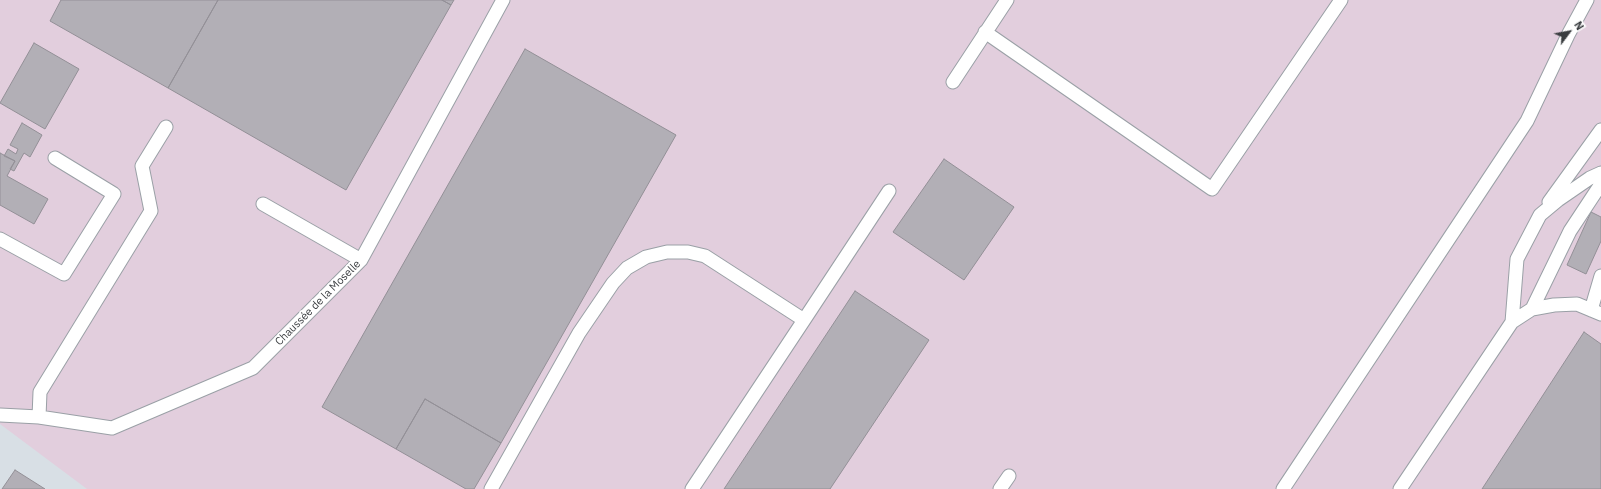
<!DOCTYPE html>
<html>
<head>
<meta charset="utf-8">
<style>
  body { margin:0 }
  #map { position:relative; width:1601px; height:489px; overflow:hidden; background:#d8dfe5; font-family:"IBM Plex Sans",sans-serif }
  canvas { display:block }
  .north { position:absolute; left:1549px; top:12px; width:40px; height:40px; -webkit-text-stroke:3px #fff; paint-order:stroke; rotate:58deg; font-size:11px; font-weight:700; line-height:16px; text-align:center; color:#3a3d40 }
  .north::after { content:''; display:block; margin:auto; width:14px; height:18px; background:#3a3d40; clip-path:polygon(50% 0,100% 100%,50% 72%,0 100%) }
</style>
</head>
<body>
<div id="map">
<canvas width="1601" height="489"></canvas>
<div class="north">N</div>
</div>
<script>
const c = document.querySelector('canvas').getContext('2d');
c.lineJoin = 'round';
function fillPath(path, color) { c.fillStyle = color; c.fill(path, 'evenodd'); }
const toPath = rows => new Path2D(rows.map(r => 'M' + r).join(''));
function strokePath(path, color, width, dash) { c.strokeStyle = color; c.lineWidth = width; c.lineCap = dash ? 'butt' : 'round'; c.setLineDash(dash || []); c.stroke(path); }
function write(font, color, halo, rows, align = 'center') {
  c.font = font + ' "IBM Plex Sans",sans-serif'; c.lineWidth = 3.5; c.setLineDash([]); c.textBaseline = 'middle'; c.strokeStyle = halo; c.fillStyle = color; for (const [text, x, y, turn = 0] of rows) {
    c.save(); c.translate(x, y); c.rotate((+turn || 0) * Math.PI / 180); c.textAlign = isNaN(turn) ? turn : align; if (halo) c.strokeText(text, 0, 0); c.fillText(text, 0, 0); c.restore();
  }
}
fillPath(toPath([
  [0,0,1601,0,1601,489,87,489,0,424]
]), '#e2cedd');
const building = toPath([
  [61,0,218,0,168,88,50,21,61,0],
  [218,0,442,0,451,5,346,190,168,88,218,0],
  [442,0,454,0,451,5,442,0],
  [34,43,79,69,45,129,0,103,34,43],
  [525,49,676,135,501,443,425,399,396,449,322,407,525,49],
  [22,123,42,135,30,157,24,153,14,171,10,169,15,161,4,156,8,149,16,154,18,149,10,145,22,123],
  [0,153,15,161,7,176,48,199,34,224,0,205,0,153],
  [944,159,1014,207,964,280,893,232,944,159],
  [1591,212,1601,217,1601,241,1586,274,1567,265,1591,212],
  [855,291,929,340,830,489,724,489,855,291],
  [1584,332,1601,344,1601,489,1482,489,1584,332],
  [425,399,501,443,474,489,466,489,396,449,425,399],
  [15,470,45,489,2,489,15,470]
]);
fillPath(building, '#b2afb6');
strokePath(building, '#939097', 1);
const service = toPath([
  [985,32,1212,189,1341,0],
  [953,82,1007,0],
  [1549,202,1601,130],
  [263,204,361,260],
  [0,239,64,274,114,194,55,158],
  [1532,309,1570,231,1601,184],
  [1591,310,1601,276],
  [804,320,889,191],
  [1512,322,1517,259,1540,215,1558,200,1590,178,1601,173],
  [0,415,39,417,112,428,253,368,361,260,503,0],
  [39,417,40,392,151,211,142,166,166,127],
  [491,489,579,333,613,283,627,268,646,257,667,252,688,252,705,256,804,320,692,489],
  [1000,489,1009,476],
  [1283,489,1527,121,1568,35,1587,0],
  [1400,489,1512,322,1532,309,1554,305,1577,304,1601,314]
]);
strokePath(service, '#9aa0a6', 15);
strokePath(service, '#fff', 13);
write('11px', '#3a3d40', '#fff', [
  ["Chaussée de la Moselle",318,303,-45]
]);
</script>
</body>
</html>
